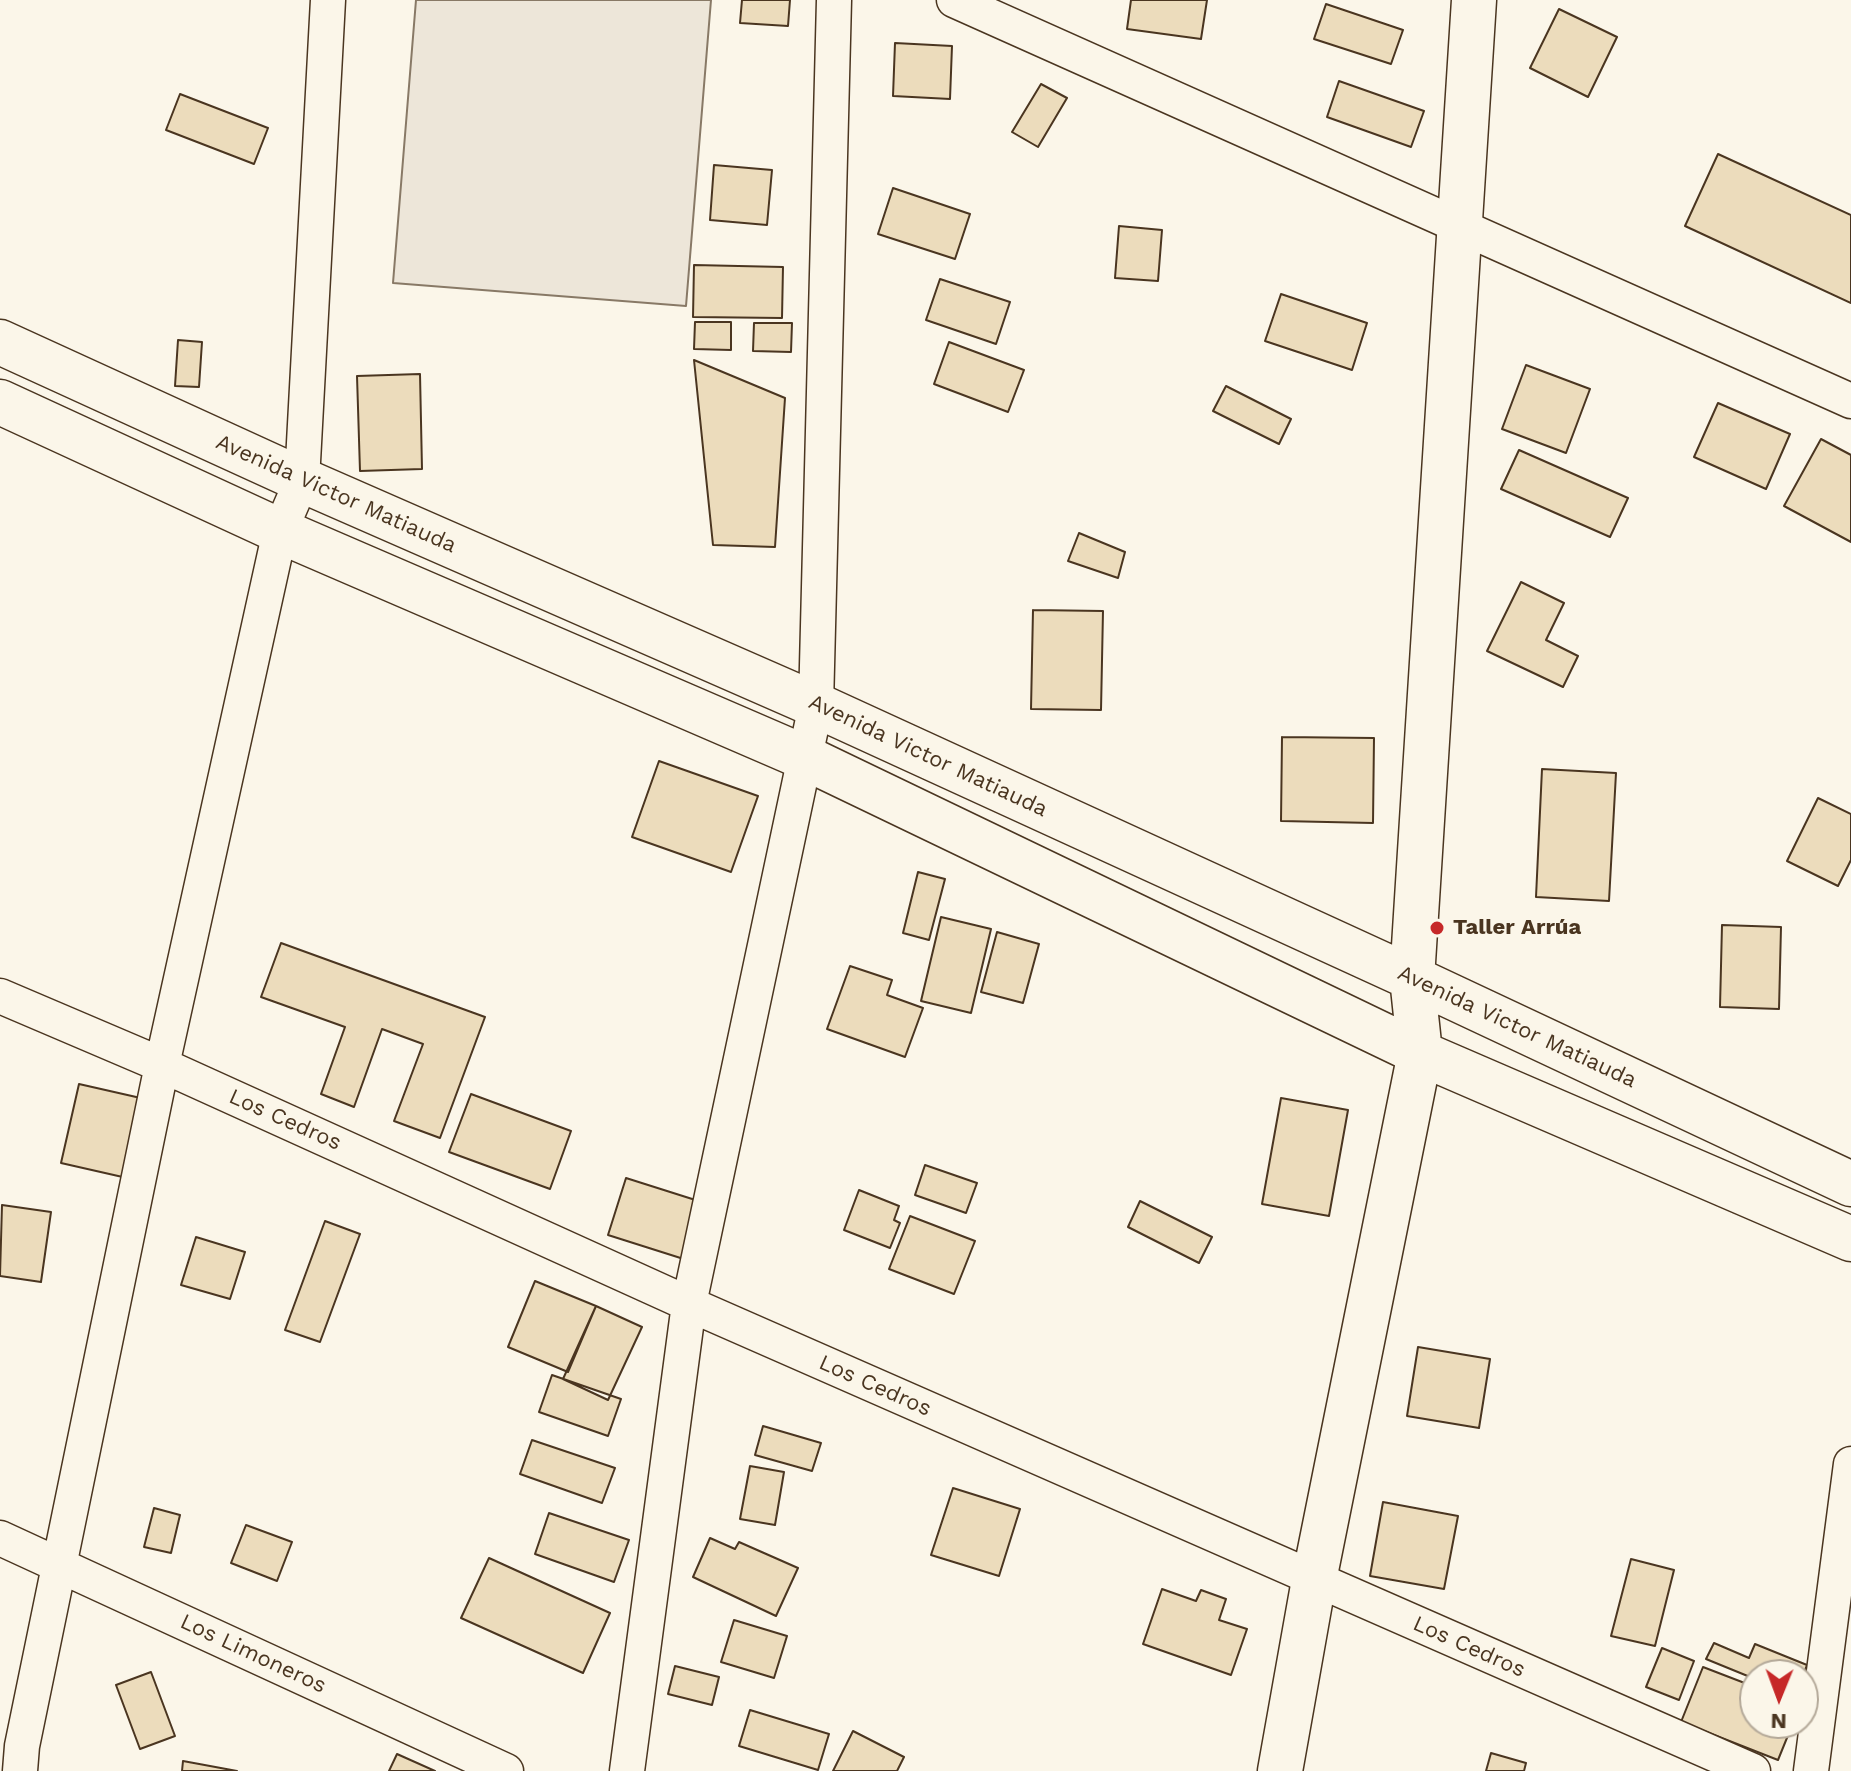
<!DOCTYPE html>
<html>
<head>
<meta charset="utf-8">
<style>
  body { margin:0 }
  #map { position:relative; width:1851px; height:1771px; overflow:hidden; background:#fbf6e9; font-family:"Work Sans",sans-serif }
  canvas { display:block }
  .north { position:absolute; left:1739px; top:1659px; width:80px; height:80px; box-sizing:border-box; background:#fbf6e9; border:2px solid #b4a999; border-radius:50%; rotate:181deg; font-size:22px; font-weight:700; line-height:32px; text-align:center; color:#4a3520 }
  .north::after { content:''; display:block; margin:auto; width:28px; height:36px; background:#c62828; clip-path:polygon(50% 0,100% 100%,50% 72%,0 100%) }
</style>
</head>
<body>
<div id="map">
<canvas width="1851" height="1771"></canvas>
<div class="north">N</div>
</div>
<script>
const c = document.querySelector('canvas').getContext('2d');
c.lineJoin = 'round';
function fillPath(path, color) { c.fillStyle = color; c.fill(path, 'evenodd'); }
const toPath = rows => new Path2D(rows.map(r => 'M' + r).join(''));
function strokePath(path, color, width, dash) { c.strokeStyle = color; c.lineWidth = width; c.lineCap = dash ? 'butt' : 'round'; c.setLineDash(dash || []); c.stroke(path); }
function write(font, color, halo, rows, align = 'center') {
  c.font = font + ' "Work Sans",sans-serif'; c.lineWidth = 6; c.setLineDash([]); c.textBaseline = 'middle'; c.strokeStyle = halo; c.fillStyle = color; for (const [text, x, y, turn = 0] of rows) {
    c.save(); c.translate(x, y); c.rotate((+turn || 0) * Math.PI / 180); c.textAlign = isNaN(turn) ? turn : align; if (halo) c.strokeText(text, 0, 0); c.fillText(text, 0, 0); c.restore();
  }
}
const green = toPath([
  [416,0,711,0,686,306,393,283,416,0]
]);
fillPath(green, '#ede6d9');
strokePath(green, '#887966', 2);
const building = toPath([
  [742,0,790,0,788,26,740,23,742,0],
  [1131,0,1207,0,1201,39,1127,29,1131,0],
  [1326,4,1403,30,1391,64,1314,39,1326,4],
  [1559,9,1617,37,1588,97,1530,68,1559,9],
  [895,43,952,46,950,99,893,96,895,43],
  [1339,81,1424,111,1411,147,1327,117,1339,81],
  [1041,84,1067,98,1038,147,1012,132,1041,84],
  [180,94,268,128,254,164,166,130,180,94],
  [1718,154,1851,215,1851,303,1685,226,1718,154],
  [714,165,772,170,767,225,710,220,714,165],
  [893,188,970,214,955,259,878,234,893,188],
  [1119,226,1162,230,1158,281,1115,278,1119,226],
  [694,265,783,267,782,318,693,317,694,265],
  [940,279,1010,302,996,344,926,320,940,279],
  [1281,294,1367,323,1352,370,1265,341,1281,294],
  [695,322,731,322,731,350,694,349,695,322],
  [754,323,792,323,791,352,753,351,754,323],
  [178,340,202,342,199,387,175,386,178,340],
  [949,342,1024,370,1008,412,934,384,949,342],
  [694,360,785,398,775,547,713,545,694,360],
  [1526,365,1590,389,1566,453,1502,429,1526,365],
  [420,374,422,469,360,471,357,376,420,374],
  [1226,386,1291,419,1279,444,1213,411,1226,386],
  [1718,403,1790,434,1766,489,1694,457,1718,403],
  [1821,439,1851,455,1851,542,1784,506,1821,439],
  [1519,450,1628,498,1610,537,1501,489,1519,450],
  [1079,533,1125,552,1118,578,1068,561,1079,533],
  [1521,582,1564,603,1546,640,1578,656,1563,687,1487,651,1521,582],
  [1033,610,1103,611,1101,710,1031,709,1033,610],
  [1282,737,1374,738,1373,823,1281,821,1282,737],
  [659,761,758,796,731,872,632,837,659,761],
  [1542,769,1616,773,1609,901,1536,897,1542,769],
  [1818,798,1851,814,1851,860,1838,886,1787,861,1818,798],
  [918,872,945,879,929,940,903,933,918,872],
  [941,917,991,929,971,1013,921,1001,941,917],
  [1722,925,1781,927,1779,1009,1720,1007,1722,925],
  [997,932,1039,944,1023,1003,981,992,997,932],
  [281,943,485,1017,440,1138,394,1121,423,1044,382,1029,354,1107,321,1094,345,1027,261,997,281,943],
  [850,966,892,980,887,995,923,1008,905,1057,827,1029,850,966],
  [79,1084,145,1099,127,1178,61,1163,79,1084],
  [471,1094,571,1131,550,1189,449,1152,471,1094],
  [1281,1098,1348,1110,1329,1216,1262,1204,1281,1098],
  [925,1165,977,1183,966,1213,915,1195,925,1165],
  [626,1178,708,1204,690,1261,608,1235,626,1178],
  [859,1190,899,1206,894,1220,900,1223,890,1248,844,1230,859,1190],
  [1140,1201,1212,1237,1199,1263,1128,1227,1140,1201],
  [2,1205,51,1212,41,1282,0,1276,2,1205],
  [910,1216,975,1241,954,1294,889,1269,910,1216],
  [325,1221,360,1234,320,1342,285,1330,325,1221],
  [196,1237,245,1252,230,1299,181,1285,196,1237],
  [535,1281,596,1306,568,1372,508,1347,535,1281],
  [596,1306,642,1327,608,1400,563,1379,596,1306],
  [1418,1347,1490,1359,1479,1428,1407,1416,1418,1347],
  [552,1375,621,1399,608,1436,539,1412,552,1375],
  [763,1426,821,1443,812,1471,755,1455,763,1426],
  [532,1440,615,1468,602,1503,520,1474,532,1440],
  [750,1466,784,1472,775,1525,740,1519,750,1466],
  [953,1488,1020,1509,999,1576,931,1555,953,1488],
  [1383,1502,1458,1516,1444,1589,1370,1576,1383,1502],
  [154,1508,180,1515,171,1553,144,1547,154,1508],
  [549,1513,629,1540,614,1582,535,1554,549,1513],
  [246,1525,292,1542,277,1581,231,1563,246,1525],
  [710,1538,735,1549,739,1542,798,1568,776,1616,693,1577,710,1538],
  [489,1558,610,1613,583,1673,461,1618,489,1558],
  [1631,1559,1674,1570,1655,1646,1611,1636,1631,1559],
  [1162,1589,1196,1601,1201,1590,1226,1599,1219,1620,1247,1629,1231,1675,1143,1644,1162,1589],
  [734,1620,787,1636,774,1678,721,1662,734,1620],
  [1714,1643,1749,1658,1755,1644,1807,1665,1803,1675,1755,1675,1755,1679,1706,1659,1714,1643],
  [1662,1648,1694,1661,1679,1700,1646,1687,1662,1648],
  [675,1666,719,1677,712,1705,668,1694,675,1666],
  [1703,1667,1755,1687,1755,1723,1793,1723,1778,1760,1681,1722,1703,1667],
  [151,1672,175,1736,140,1749,116,1685,151,1672],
  [750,1710,829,1734,818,1770,739,1746,750,1710],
  [853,1731,904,1757,897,1771,833,1771,853,1731],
  [1491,1753,1526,1763,1524,1771,1486,1771,1491,1753],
  [397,1754,435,1771,389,1771,397,1754],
  [183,1761,237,1771,182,1771,183,1761]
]);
fillPath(building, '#ecdcbc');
strokePath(building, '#4a3520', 2);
const street = toPath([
  [954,0,1851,401],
  [0,996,162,1065,689,1304,1753,1771],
  [0,1538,506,1771],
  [20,1771,22,1746,162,1065,280,531,302,480,328,0],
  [627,1771,689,1304,816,705,834,0],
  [1811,1771,1851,1464]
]);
const secondary = toPath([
  [0,342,302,480,816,705,1412,978,1851,1184],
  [0,402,280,531,806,758,1420,1053,1851,1239],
  [1280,1771,1314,1580,1420,1053,1412,978,1474,0]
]);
strokePath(street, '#4a3520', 37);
strokePath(secondary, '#4a3520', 47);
strokePath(street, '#fbf6e9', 34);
strokePath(secondary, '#fbf6e9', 44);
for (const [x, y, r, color] of [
  [1437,928,8,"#c62828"]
]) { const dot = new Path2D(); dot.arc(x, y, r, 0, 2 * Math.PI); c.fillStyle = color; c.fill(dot); strokePath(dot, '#fbf6e9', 3); }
write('22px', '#4a3520', '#fbf6e9', [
  ["Avenida Victor Matiauda",336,494,24],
  ["Avenida Victor Matiauda",928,756,25],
  ["Avenida Victor Matiauda",1517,1027,25],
  ["Los Cedros",285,1120,24],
  ["Los Cedros",875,1386,24],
  ["Los Cedros",1469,1647,24],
  ["Los Limoneros",253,1654,25]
]);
write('bold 22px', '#4a3520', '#fbf6e9', [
  ["Taller Arrúa",1453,928]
], 'left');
</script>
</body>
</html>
